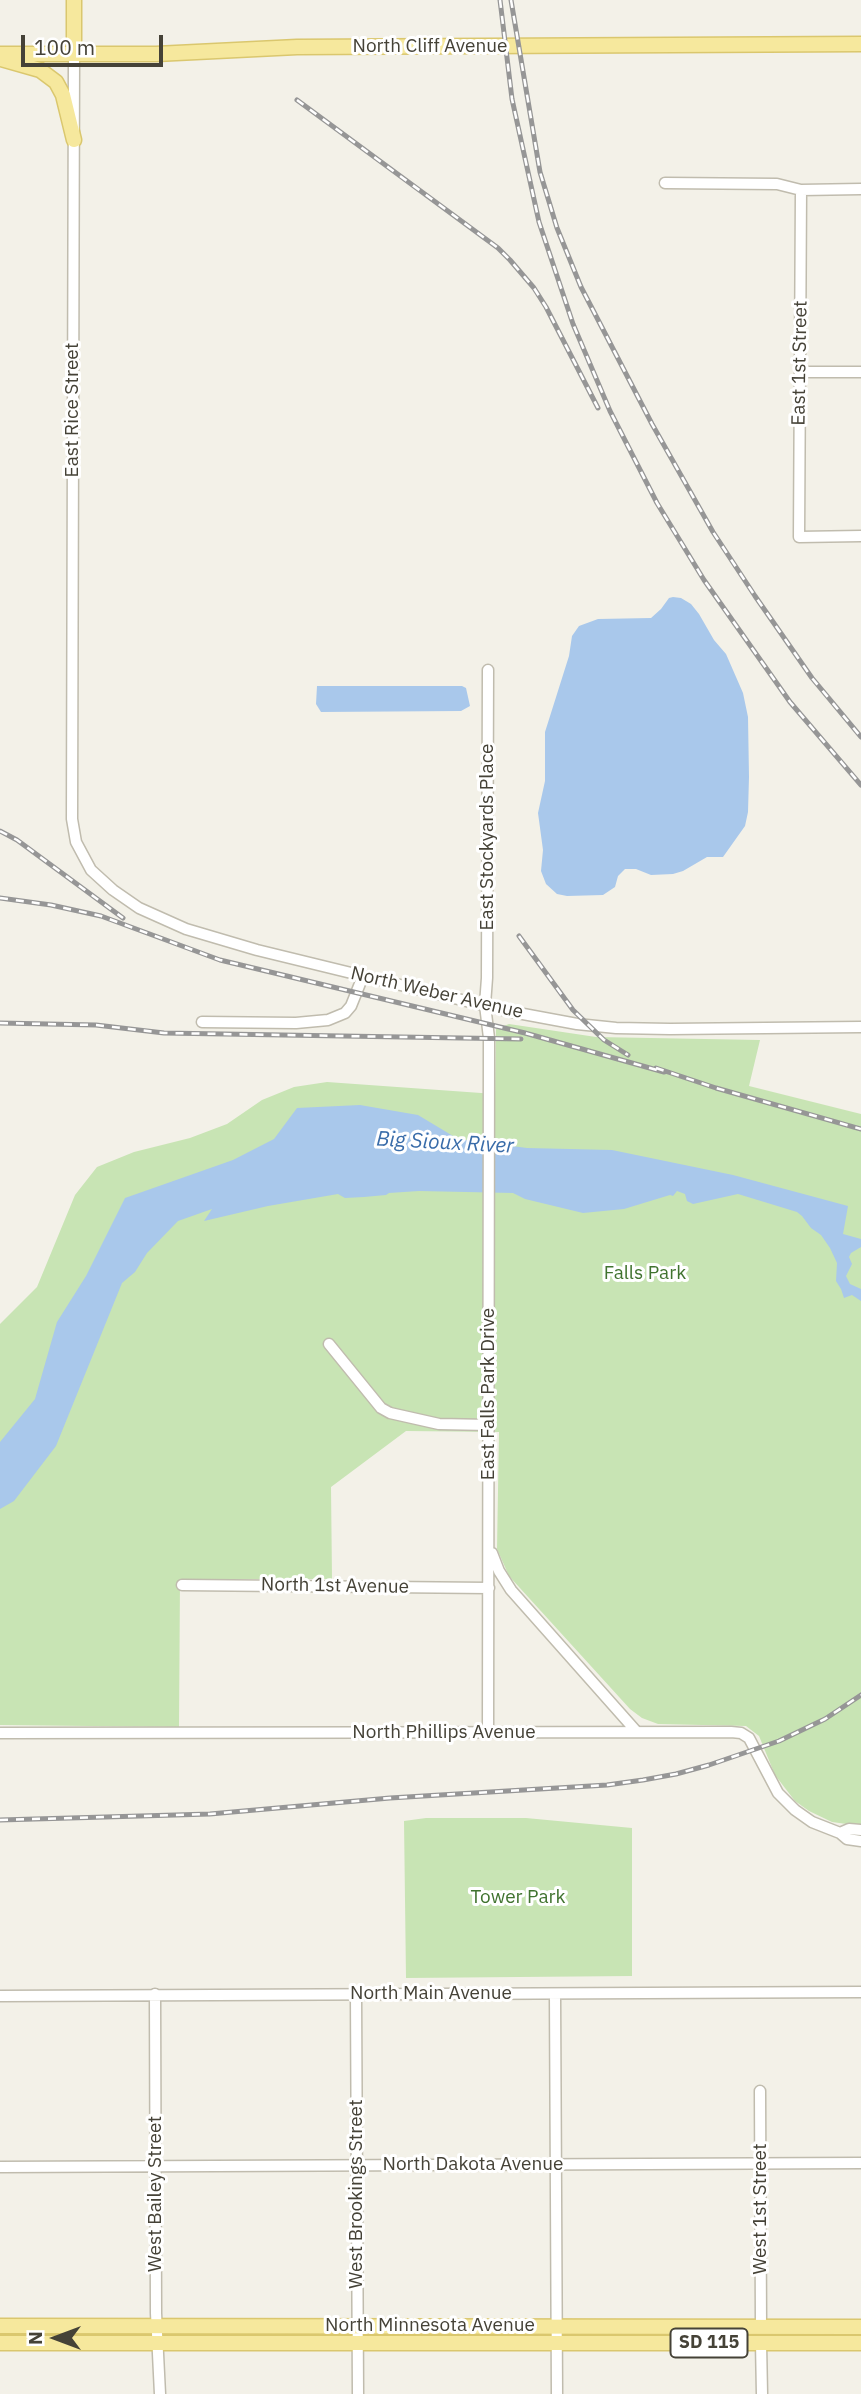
<!DOCTYPE html>
<html>
<head>
<meta charset="utf-8">
<style>
  body { margin:0 }
  #map { position:relative; width:861px; height:2394px; overflow:hidden; background:#f3f1e8; font-family:"IBM Plex Sans",sans-serif }
  canvas { display:block }
  .north { position:absolute; left:21px; top:2303px; width:70px; height:70px; -webkit-text-stroke:5px #fff; paint-order:stroke; rotate:270deg; font-size:19px; font-weight:700; line-height:28px; text-align:center; color:#454237 }
  .north::after { content:''; display:block; margin:auto; width:24px; height:32px; background:#454237; clip-path:polygon(50% 0,100% 100%,50% 72%,0 100%) }
  .scale { position:absolute; left:21px; top:35px; width:142px; height:32px; box-sizing:border-box; border:4px solid #454237; border-top:0; padding-left:9px; font-size:21px; line-height:24px; white-space:nowrap; color:#454237; -webkit-text-stroke:5px #fff; paint-order:stroke }
</style>
</head>
<body>
<div id="map">
<canvas width="861" height="2394"></canvas>
<div class="north">N</div>
<div class="scale">100 m</div>
</div>
<script>
const c = document.querySelector('canvas').getContext('2d');
c.lineJoin = 'round';
function fillPath(path, color) { c.fillStyle = color; c.fill(path, 'evenodd'); }
const toPath = rows => new Path2D(rows.map(r => 'M' + r).join(''));
function strokePath(path, color, width, dash) { c.strokeStyle = color; c.lineWidth = width; c.lineCap = dash ? 'butt' : 'round'; c.setLineDash(dash || []); c.stroke(path); }
function write(font, color, halo, rows, align = 'center') {
  c.font = font + ' "IBM Plex Sans",sans-serif'; c.lineWidth = 6; c.setLineDash([]); c.textBaseline = 'middle'; c.strokeStyle = halo; c.fillStyle = color; for (const [text, x, y, turn = 0] of rows) {
    c.save(); c.translate(x, y); c.rotate((+turn || 0) * Math.PI / 180); c.textAlign = isNaN(turn) ? turn : align; if (halo) c.strokeText(text, 0, 0); c.fillText(text, 0, 0); c.restore();
  }
}
fillPath(toPath([
  [509,1024,596,1037,760,1040,749,1086,861,1114,861,1826,832,1822,809,1811,795,1801,775,1775,759,1736,746,1726,658,1724,642,1718,630,1709,509,1576,497,1549,499,1432,406,1431,331,1487,332,1579,180,1579,179,1727,0,1725,0,1324,37,1287,75,1195,97,1167,134,1152,190,1138,227,1124,262,1100,294,1087,327,1082,495,1094,496,1029],
  [426,1818,526,1818,632,1828,632,1976,406,1978,404,1821]
]), '#c8e4b4');
fillPath(toPath([
  [673,597,681,598,691,604,699,614,714,640,726,654,743,693,748,717,749,777,748,812,745,826,723,857,707,857,683,871,673,874,651,875,636,869,625,869,618,876,615,887,603,895,567,896,557,894,546,884,541,871,543,850,538,813,545,781,545,732,569,656,572,636,579,626,598,619,651,618,661,609,669,598],
  [317,686,462,686,466,688,470,706,461,711,321,712,316,704],
  [360,1105,418,1115,458,1139,527,1148,612,1150,733,1175,848,1206,843,1234,861,1239,861,1247,851,1253,849,1257,852,1264,846,1276,850,1284,861,1289,861,1301,852,1295,844,1298,841,1289,836,1281,837,1263,830,1248,821,1235,811,1228,802,1216,797,1212,738,1194,693,1204,687,1201,685,1194,677,1191,673,1196,670,1195,624,1209,583,1213,525,1199,513,1193,419,1191,389,1193,386,1195,364,1197,345,1198,338,1194,268,1206,204,1221,212,1209,178,1221,147,1253,135,1272,122,1283,56,1446,14,1501,0,1509,0,1442,35,1399,57,1322,86,1276,125,1198,233,1160,274,1139,297,1108]
]), '#a9c8eb');
const minor = toPath([
  [74,54,72,819,76,842,91,870,113,890,139,908,186,929,257,950,507,1011,577,1024,616,1028,670,1029,861,1027],
  [665,183,777,184,801,190,861,189],
  [801,190,799,537,861,536],
  [800,372,861,372],
  [488,670,487,978,485,1005,489,1038,488,1733],
  [202,1022,296,1023,328,1020,345,1013,351,1006,363,976],
  [329,1344,381,1408,390,1413,439,1424,489,1425],
  [492,1553,499,1571,511,1590,636,1731],
  [182,1585,489,1588],
  [0,1733,731,1732,741,1733,749,1738,778,1793,795,1810,812,1822,840,1833,847,1839,861,1841],
  [840,1833,849,1829,861,1830],
  [155,1994,156,2313,160,2394],
  [356,1994,358,2394],
  [555,1994,557,2394],
  [0,1996,861,1992],
  [760,2091,761,2327],
  [0,2167,861,2163],
  [761,2343,762,2394]
]);
const major = toPath([
  [74,0,74,54],
  [0,54,156,54,297,47,861,44],
  [1,59,40,70,56,82,63,95,74,140],
  [0,2326,861,2327],
  [0,2343,861,2343]
]);
strokePath(minor, '#c0bcae', 13);
strokePath(major, '#dac76e', 17);
strokePath(minor, '#fff', 10);
strokePath(major, '#f6e89d', 14);
const rail = toPath([
  [500,0,512,99,539,222,573,324,610,411,657,503,704,580,790,702,861,785],
  [511,0,540,172,557,228,581,287,652,424,713,532,755,596,812,678,861,737],
  [297,100,498,248,510,260,534,288,546,307,598,408],
  [0,831,17,840,123,918],
  [0,898,51,905,101,916,220,960,525,1033,664,1072],
  [519,936,573,1010,604,1040,628,1055],
  [0,1023,96,1025,164,1033,521,1039],
  [656,1068,716,1088,861,1129],
  [0,1820,210,1814,390,1798,607,1785,643,1780,676,1774,709,1765,779,1741,825,1719,861,1695]
]);
strokePath(rail, '#969696', 5);
strokePath(rail, '#fff', 2.5, [8]);
for (const [x, y, w] of [
  [709,2343,77]
]) { const box = new Path2D(); box.roundRect(x - w / 2, y - 14.5, w, 29, 5); c.fillStyle = '#fff'; c.fill(box); strokePath(box, '#454237', 2); }
write('bold 18px', '#454237', null, [
  ["SD 115",709,2343]
]);
write('19px', '#454237', '#fff', [
  ["North Cliff Avenue",430,47],
  ["East 1st Street",800,363,-89],
  ["East Rice Street",73,410,-90],
  ["East Stockyards Place",488,837,-90],
  ["North Weber Avenue",437,993,13],
  ["East Falls Park Drive",489,1394,-90],
  ["North 1st Avenue",335,1586,1],
  ["North Phillips Avenue",444,1733],
  ["North Main Avenue",431,1994],
  ["North Dakota Avenue",473,2165],
  ["West Bailey Street",156,2194,-90],
  ["West Brookings Street",357,2194,-90],
  ["West 1st Street",761,2209,-90],
  ["North Minnesota Avenue",430,2326]
]);
write('19px', '#40732f', '#fff', [
  ["Falls Park",645,1274],
  ["Tower Park",518,1898]
]);
write('italic 21px', '#396ca9', '#fff', [
  ["Big Sioux River",445,1143,3]
]);
</script>
</body>
</html>
